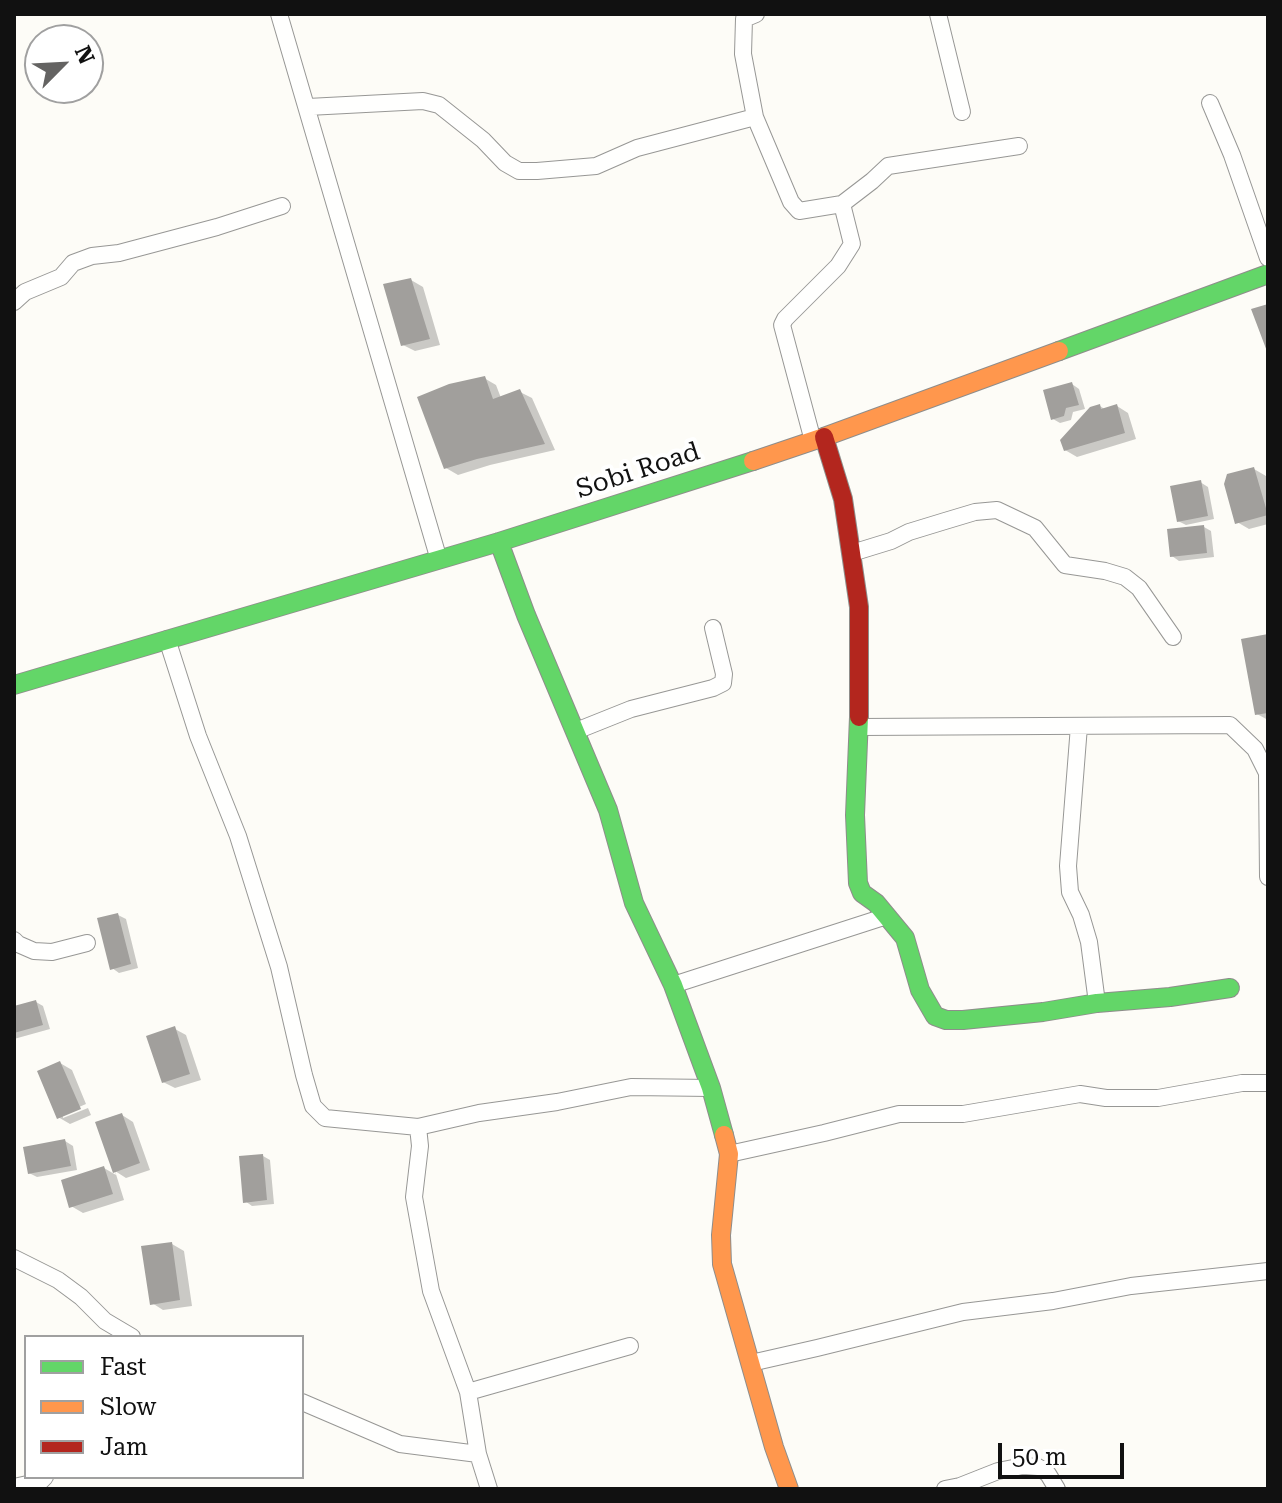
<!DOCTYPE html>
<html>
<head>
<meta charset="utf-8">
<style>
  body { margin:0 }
  #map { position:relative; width:1282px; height:1503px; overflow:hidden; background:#fdfcf7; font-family:"Roboto Serif",serif }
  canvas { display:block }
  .frame { position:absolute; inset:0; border:16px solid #111; pointer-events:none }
  .legend { position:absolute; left:24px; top:1335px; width:280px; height:144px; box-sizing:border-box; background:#fff; border:2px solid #a0a0a0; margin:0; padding:10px 14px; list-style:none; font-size:24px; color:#111 }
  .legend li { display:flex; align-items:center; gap:16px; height:40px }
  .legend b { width:40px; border:2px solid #a0a0a0 }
  .north { position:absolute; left:24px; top:24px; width:80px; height:80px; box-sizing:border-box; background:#fff; border:2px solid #a0a0a0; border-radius:50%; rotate:66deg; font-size:22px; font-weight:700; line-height:32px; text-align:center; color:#111 }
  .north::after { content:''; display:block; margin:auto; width:28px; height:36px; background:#646362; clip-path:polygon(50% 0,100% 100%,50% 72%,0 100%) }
  .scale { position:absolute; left:998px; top:1443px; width:126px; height:36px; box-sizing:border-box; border:4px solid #111; border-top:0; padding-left:10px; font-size:24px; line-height:28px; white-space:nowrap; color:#111; -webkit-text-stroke:6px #fff; paint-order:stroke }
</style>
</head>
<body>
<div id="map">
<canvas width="1282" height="1503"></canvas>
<div class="frame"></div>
<ul class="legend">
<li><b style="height:10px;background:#63d668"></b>Fast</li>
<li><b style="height:10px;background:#ff974d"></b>Slow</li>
<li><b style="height:10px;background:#b3261e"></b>Jam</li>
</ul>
<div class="north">N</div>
<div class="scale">50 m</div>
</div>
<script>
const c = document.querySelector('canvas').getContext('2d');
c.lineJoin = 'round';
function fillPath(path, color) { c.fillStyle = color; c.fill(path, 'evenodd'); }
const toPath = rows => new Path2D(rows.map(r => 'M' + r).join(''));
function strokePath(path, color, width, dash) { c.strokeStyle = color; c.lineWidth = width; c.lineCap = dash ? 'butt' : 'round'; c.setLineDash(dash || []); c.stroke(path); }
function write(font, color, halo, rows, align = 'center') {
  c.font = font + ' "Roboto Serif",serif'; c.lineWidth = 8; c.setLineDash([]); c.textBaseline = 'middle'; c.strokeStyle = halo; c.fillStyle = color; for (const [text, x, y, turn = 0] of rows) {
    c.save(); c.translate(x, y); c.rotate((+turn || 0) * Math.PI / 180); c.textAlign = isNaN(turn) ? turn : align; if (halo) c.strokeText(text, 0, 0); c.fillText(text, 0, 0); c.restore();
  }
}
fillPath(toPath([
  [411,280,423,287,440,345,415,351,403,345],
  [484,378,496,385,501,398,520,392,532,398,555,450,490,465,458,475,446,468],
  [1072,384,1079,389,1085,409,1073,412,1071,420,1060,423,1053,419],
  [1100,406,1106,410,1117,406,1128,413,1136,439,1077,457,1065,450],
  [1254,469,1266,476,1268,483,1268,524,1249,529,1237,522],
  [1200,482,1208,487,1214,519,1186,525,1178,521],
  [1204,527,1211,531,1214,557,1179,561,1172,556],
  [1268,636,1268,720,1257,714],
  [118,915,126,919,138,968,119,973,112,968],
  [36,1002,43,1006,50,1029,14,1039,14,1008],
  [175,1029,186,1035,201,1080,175,1088,163,1082],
  [60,1063,72,1070,86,1104,63,1114,63,1118,88,1108,91,1115,70,1124,58,1117],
  [122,1115,133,1122,150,1170,126,1178,115,1171,124,1200,83,1213,71,1206,104,1168,116,1175,98,1123],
  [65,1141,73,1146,77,1170,37,1177,29,1173],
  [263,1156,270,1160,274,1204,252,1206,245,1201],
  [172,1244,184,1251,192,1306,163,1310,152,1303]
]), '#0003');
fillPath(toPath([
  [411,278,430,339,401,346,383,284],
  [1268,304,1268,354,1251,309],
  [485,376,493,399,520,389,545,444,477,459,444,469,417,397,449,384],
  [1072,382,1079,405,1066,408,1064,416,1051,420,1043,390],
  [1100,404,1101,409,1117,404,1125,433,1064,451,1060,440,1090,407],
  [1254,467,1268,515,1235,524,1224,484,1227,474],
  [1201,480,1208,516,1177,522,1170,486],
  [1204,525,1207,553,1170,557,1167,529],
  [1268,634,1268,713,1255,715,1241,639],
  [118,913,131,964,110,970,97,918],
  [36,1000,43,1025,14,1033,14,1006],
  [175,1026,190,1074,162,1083,146,1036],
  [60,1061,81,1109,57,1119,37,1071],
  [122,1113,140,1163,113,1173,95,1122],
  [65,1139,71,1166,28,1174,23,1147],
  [263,1154,267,1200,243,1203,239,1156],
  [104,1166,113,1194,69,1208,61,1180],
  [172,1242,180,1300,150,1305,141,1246]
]), '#a19f9c');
const street = toPath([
  [279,14,439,560],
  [938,14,962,112],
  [1210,103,1232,155,1268,258],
  [308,107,423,101,439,105,483,140,505,163,519,171,537,171,596,166,637,148,755,117,743,54,744,19,756,14],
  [755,117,791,202,799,211,842,204],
  [14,302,25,292,61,277,73,263,92,256,119,253,217,227,282,206],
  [813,441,782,325,785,319,838,266,852,244,842,204,872,181,888,166,1019,146],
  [852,553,891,541,909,532,945,521,975,512,997,510,1035,528,1065,565,1105,571,1125,577,1139,588,1173,637],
  [167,639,198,736,238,836,279,967,304,1075,313,1106,325,1118,418,1127,479,1113,557,1102,631,1087,711,1088],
  [1079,726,1068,866,1070,892,1081,915,1089,942,1097,1003],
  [859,727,1230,725,1255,749,1267,773,1268,877],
  [576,731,631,709,713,688,723,683,724,674,713,628],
  [14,940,18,944,34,951,52,952,87,943],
  [673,985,887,916],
  [418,1127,420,1146,414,1197,431,1291,468,1392,478,1454,489,1489],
  [729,1154,824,1133,899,1114,963,1114,1080,1094,1106,1098,1158,1098,1242,1083,1268,1083],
  [14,1258,58,1280,81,1297,105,1321,132,1337],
  [751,1363,817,1348,963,1312,1053,1301,1131,1286,1268,1271],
  [468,1392,630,1346],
  [302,1402,400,1444,478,1454],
  [14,1487,41,1481,45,1477],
  [945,1489,960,1486,998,1471,1023,1466,1038,1467,1048,1474,1057,1489]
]);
const fast = toPath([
  [1059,351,1268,274],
  [499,542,526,615,608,810,634,903,673,985,711,1088,724,1135],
  [14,685,499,542,753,461],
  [859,717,855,815,858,883,862,893,876,903,905,938,920,990,935,1016,946,1020,963,1020,1043,1012,1097,1003,1170,997,1230,988]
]);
const slow = toPath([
  [753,461,824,437,1059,351],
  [724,1135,729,1154,721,1235,722,1264,774,1447,789,1489]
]);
const jam = toPath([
  [824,437,843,499,859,607,859,717]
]);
strokePath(street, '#979795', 18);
strokePath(fast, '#8e8d8b', 20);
strokePath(slow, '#8e8d8b', 20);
strokePath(jam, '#8e8d8b', 20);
strokePath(street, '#fffffe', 16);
strokePath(fast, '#63d668', 18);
strokePath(slow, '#ff974d', 18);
strokePath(jam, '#b3261e', 18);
write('26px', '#111', '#fff', [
  ["Sobi Road",638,471,-18]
]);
</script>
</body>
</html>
